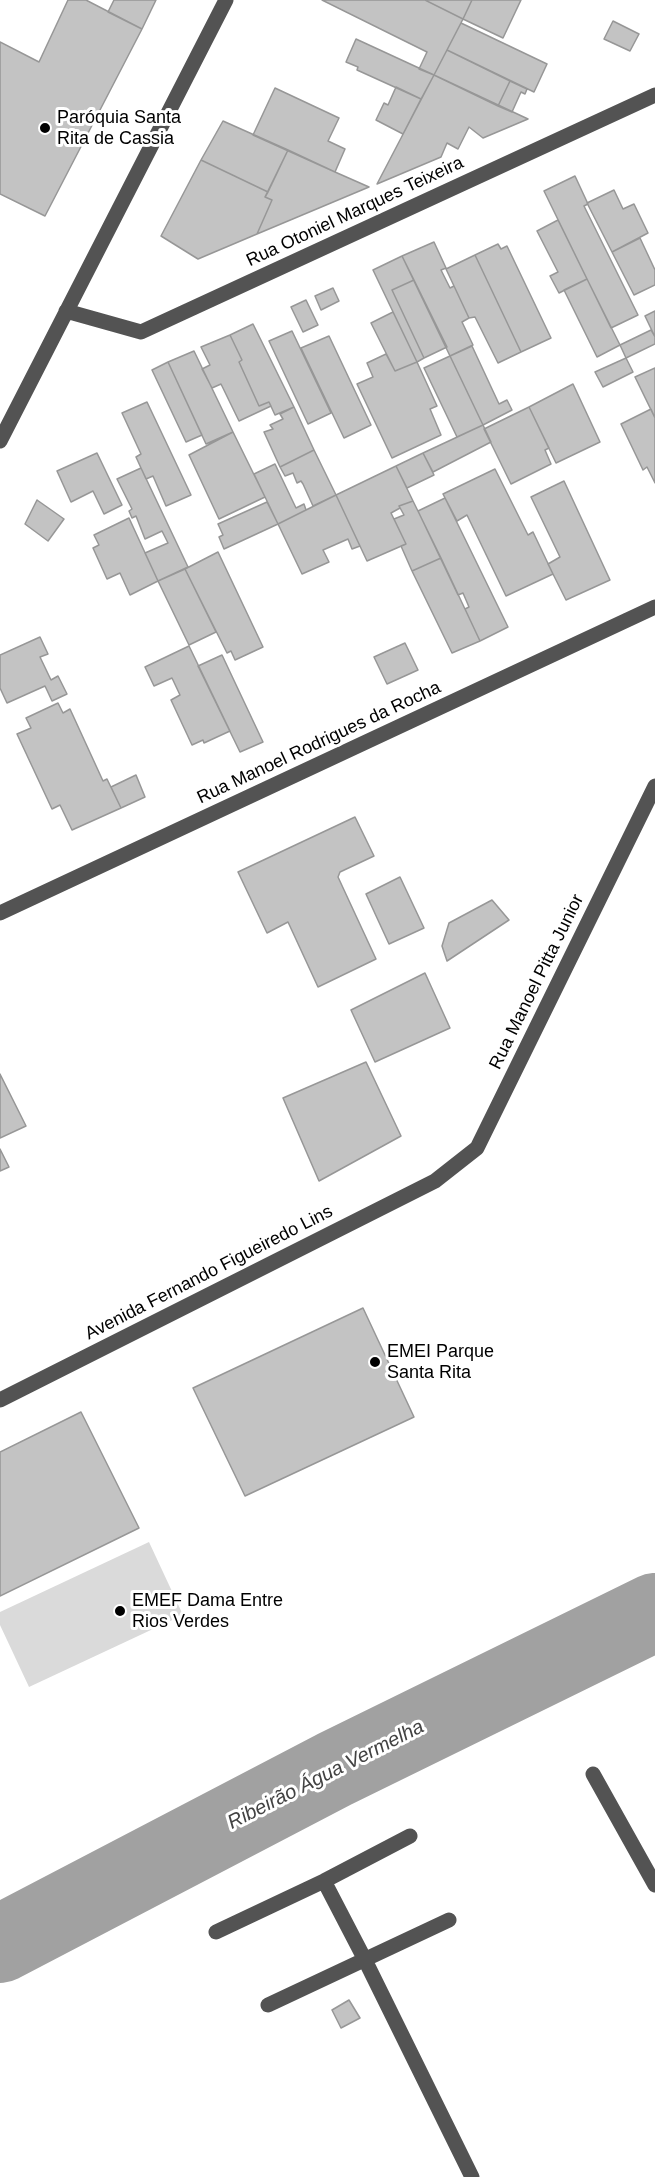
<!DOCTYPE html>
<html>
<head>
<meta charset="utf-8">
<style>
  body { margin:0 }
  canvas { display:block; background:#fff }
</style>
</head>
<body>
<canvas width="655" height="2177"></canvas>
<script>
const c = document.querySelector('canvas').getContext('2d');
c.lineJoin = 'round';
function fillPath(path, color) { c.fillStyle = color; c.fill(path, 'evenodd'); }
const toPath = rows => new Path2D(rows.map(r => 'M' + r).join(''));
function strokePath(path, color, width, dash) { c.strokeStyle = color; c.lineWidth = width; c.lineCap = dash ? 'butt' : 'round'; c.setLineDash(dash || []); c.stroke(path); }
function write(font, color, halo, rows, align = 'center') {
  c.font = font + ' Arial,sans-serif'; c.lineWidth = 6; c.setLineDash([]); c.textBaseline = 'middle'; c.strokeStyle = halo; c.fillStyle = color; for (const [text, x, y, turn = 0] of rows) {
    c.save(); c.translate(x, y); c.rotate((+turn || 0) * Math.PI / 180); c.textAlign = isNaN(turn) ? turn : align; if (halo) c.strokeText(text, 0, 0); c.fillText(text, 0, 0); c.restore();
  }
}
fillPath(toPath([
  [149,1542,183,1615,29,1687,0,1625,0,1612]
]), '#dadada');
strokePath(toPath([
  [0,1944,335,1769,655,1612]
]), '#a1a1a1', 78);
const building = toPath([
  [68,0,86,0,142,29,45,216,0,194,0,42,39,62,68,0],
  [114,0,156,0,142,29,108,12,114,0],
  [322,0,425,0,463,19,434,75,419,69,427,52,322,0],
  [425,0,472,0,463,19,425,0],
  [472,0,521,0,503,38,463,19,472,0],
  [613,21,639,34,630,51,604,39,613,21],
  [461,23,547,64,534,92,447,50,461,23],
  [356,39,434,75,421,99,357,70,358,67,346,62,356,39],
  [447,50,510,81,498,106,434,75,447,50],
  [434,75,528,119,483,138,469,127,458,149,447,143,441,157,377,184,434,75],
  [510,81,527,89,525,94,521,92,512,112,498,106,510,81],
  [396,87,421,99,403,134,376,120,384,103,388,105,396,87],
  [275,88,339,118,328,141,345,149,335,172,253,135,275,88],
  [223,121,288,150,268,192,201,160,223,121],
  [288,150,335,172,369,187,257,234,272,200,265,197,288,150],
  [201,160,268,192,265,197,272,200,257,234,198,259,161,236,201,160],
  [575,176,588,204,584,206,638,315,611,328,544,191,575,176],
  [614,190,623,209,634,204,648,233,612,252,587,203,614,190],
  [558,220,587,279,559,293,550,276,558,272,537,231,558,220],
  [640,238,655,270,655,285,634,295,612,252,640,238],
  [434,242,446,268,441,270,450,288,454,286,469,318,462,322,473,345,450,356,402,256,434,242],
  [498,244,501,249,507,246,551,338,521,352,475,255,498,244],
  [475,255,521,352,498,363,475,317,469,318,446,269,475,255],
  [402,256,414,280,392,290,424,358,417,362,373,270,402,256],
  [587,279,620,345,597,357,564,290,587,279],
  [414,280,447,347,424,358,392,290,414,280],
  [333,288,339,301,321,310,315,296,333,288],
  [306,300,318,325,303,332,291,307,306,300],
  [655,311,655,337,645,316,655,311],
  [393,312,417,362,395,371,371,323,393,312],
  [253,324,294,407,275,415,269,402,259,406,239,362,242,360,230,335,253,324],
  [651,330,655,337,655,344,626,358,620,345,651,330],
  [292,331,331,413,308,424,269,341,292,331],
  [230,335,242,360,239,362,259,406,269,402,271,406,239,421,221,384,212,388,202,369,210,365,201,347,230,335],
  [329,336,371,425,344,438,301,348,329,336],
  [472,346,499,404,507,400,512,410,483,425,450,356,472,346],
  [194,351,233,432,206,444,168,362,194,351],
  [386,354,395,371,417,362,437,406,430,409,441,435,392,458,357,384,373,377,367,363,386,354],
  [450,356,483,425,457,437,424,368,450,356],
  [626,358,633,372,603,387,595,372,626,358],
  [168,362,202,435,186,442,152,370,168,362],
  [655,368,655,418,635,377,655,368],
  [573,384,600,442,556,463,529,407,573,384],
  [147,402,191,495,166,506,153,476,146,479,136,457,141,454,122,413,147,402],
  [294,407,314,450,280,467,264,432,273,429,270,425,283,419,280,414,294,407],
  [529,407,549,448,545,450,551,464,511,484,484,429,529,407],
  [651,409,655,418,655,483,647,467,643,470,621,424,651,409],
  [483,425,491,442,433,472,423,453,483,425],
  [233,432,265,497,219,519,189,455,233,432],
  [314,450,336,495,313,506,303,484,301,481,297,483,293,473,285,476,280,467,314,450],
  [97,453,122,505,104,514,93,491,71,502,57,471,97,453],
  [423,453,434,475,407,488,396,466,423,453],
  [275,464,296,508,304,504,306,510,278,524,254,474,275,464],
  [396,466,413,501,399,506,400,508,391,513,406,544,367,561,336,495,396,466],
  [141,468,188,567,158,581,145,553,168,543,162,531,145,539,136,516,132,518,129,511,132,509,117,479,141,468],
  [495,469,528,535,533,532,553,574,506,596,467,515,457,521,443,494,495,469],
  [564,481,610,580,566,600,548,564,560,557,531,497,564,481],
  [336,495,360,546,352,549,348,539,323,550,329,562,302,574,278,524,336,495],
  [445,498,508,627,480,641,465,609,469,607,463,593,458,595,418,511,445,498],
  [37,500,64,519,48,541,25,524,37,500],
  [413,501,441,558,412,571,401,546,406,544,394,519,404,515,399,506,413,501],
  [267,502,278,524,224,549,219,537,223,535,218,524,267,502],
  [129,518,158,581,130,595,120,573,107,579,93,548,99,545,94,535,129,518],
  [218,552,263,647,235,660,231,651,227,653,185,569,218,552],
  [441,558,480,641,452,653,412,571,441,558],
  [185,569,216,632,189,645,158,581,185,569],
  [40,637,48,654,40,657,51,680,58,676,67,694,52,701,45,686,7,703,0,688,0,655,40,637],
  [405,643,418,670,387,684,374,657,405,643],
  [189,646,230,731,204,743,203,740,192,745,171,700,180,695,172,678,154,686,145,667,189,646],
  [222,655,263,742,240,752,198,666,222,655],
  [58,703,63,713,70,709,103,781,107,779,121,808,72,830,60,805,52,809,17,734,31,728,26,718,58,703],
  [136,775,145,797,121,808,111,787,136,775],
  [355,817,374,856,340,872,338,877,376,959,318,987,288,922,267,933,238,872,355,817],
  [400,877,424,928,389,944,366,894,400,877],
  [492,900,509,920,447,961,442,946,449,923,492,900],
  [425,973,450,1028,375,1062,351,1010,425,973],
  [366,1062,401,1136,319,1181,283,1098,366,1062],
  [0,1074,26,1126,0,1138,0,1074],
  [0,1149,9,1167,0,1171,0,1149],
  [363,1308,414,1417,245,1496,193,1388,363,1308],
  [81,1412,139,1528,0,1596,0,1452,81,1412],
  [349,2000,360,2018,341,2028,332,2010,349,2000]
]);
fillPath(building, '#c3c3c3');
strokePath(building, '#979797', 1.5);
strokePath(toPath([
  [66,311,141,332,655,95],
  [0,441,226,0],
  [0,913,655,607],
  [0,1400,435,1181,477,1148,655,786],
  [593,1774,655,1885],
  [324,1881,364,1958,472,2177],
  [216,1932,324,1881,410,1836],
  [268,2005,449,1920]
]), '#535353', 15);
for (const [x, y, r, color] of [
  [45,128,6,"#000"],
  [375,1362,6,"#000"],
  [120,1611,6,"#000"]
]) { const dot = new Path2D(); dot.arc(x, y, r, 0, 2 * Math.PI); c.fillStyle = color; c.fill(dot); strokePath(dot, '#fff', 2); }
write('18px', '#000', '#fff', [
  ["Paróquia Santa",57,118],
  ["Rita de Cassia",57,139],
  ["EMEI Parque",387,1352],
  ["Santa Rita",387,1373],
  ["EMEF Dama Entre",132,1601],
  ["Rios Verdes",132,1622]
], 'left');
write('18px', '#000', '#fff', [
  ["Rua Otoniel Marques Teixeira",355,212,-25],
  ["Rua Manoel Rodrigues da Rocha",319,743,-25],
  ["Rua Manoel Pitta Junior",537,982,-64],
  ["Avenida Fernando Figueiredo Lins",209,1273,-27]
]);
write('italic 20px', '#424242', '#fff', [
  ["Ribeirão Água Vermelha",326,1775,-27]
]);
</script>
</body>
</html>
